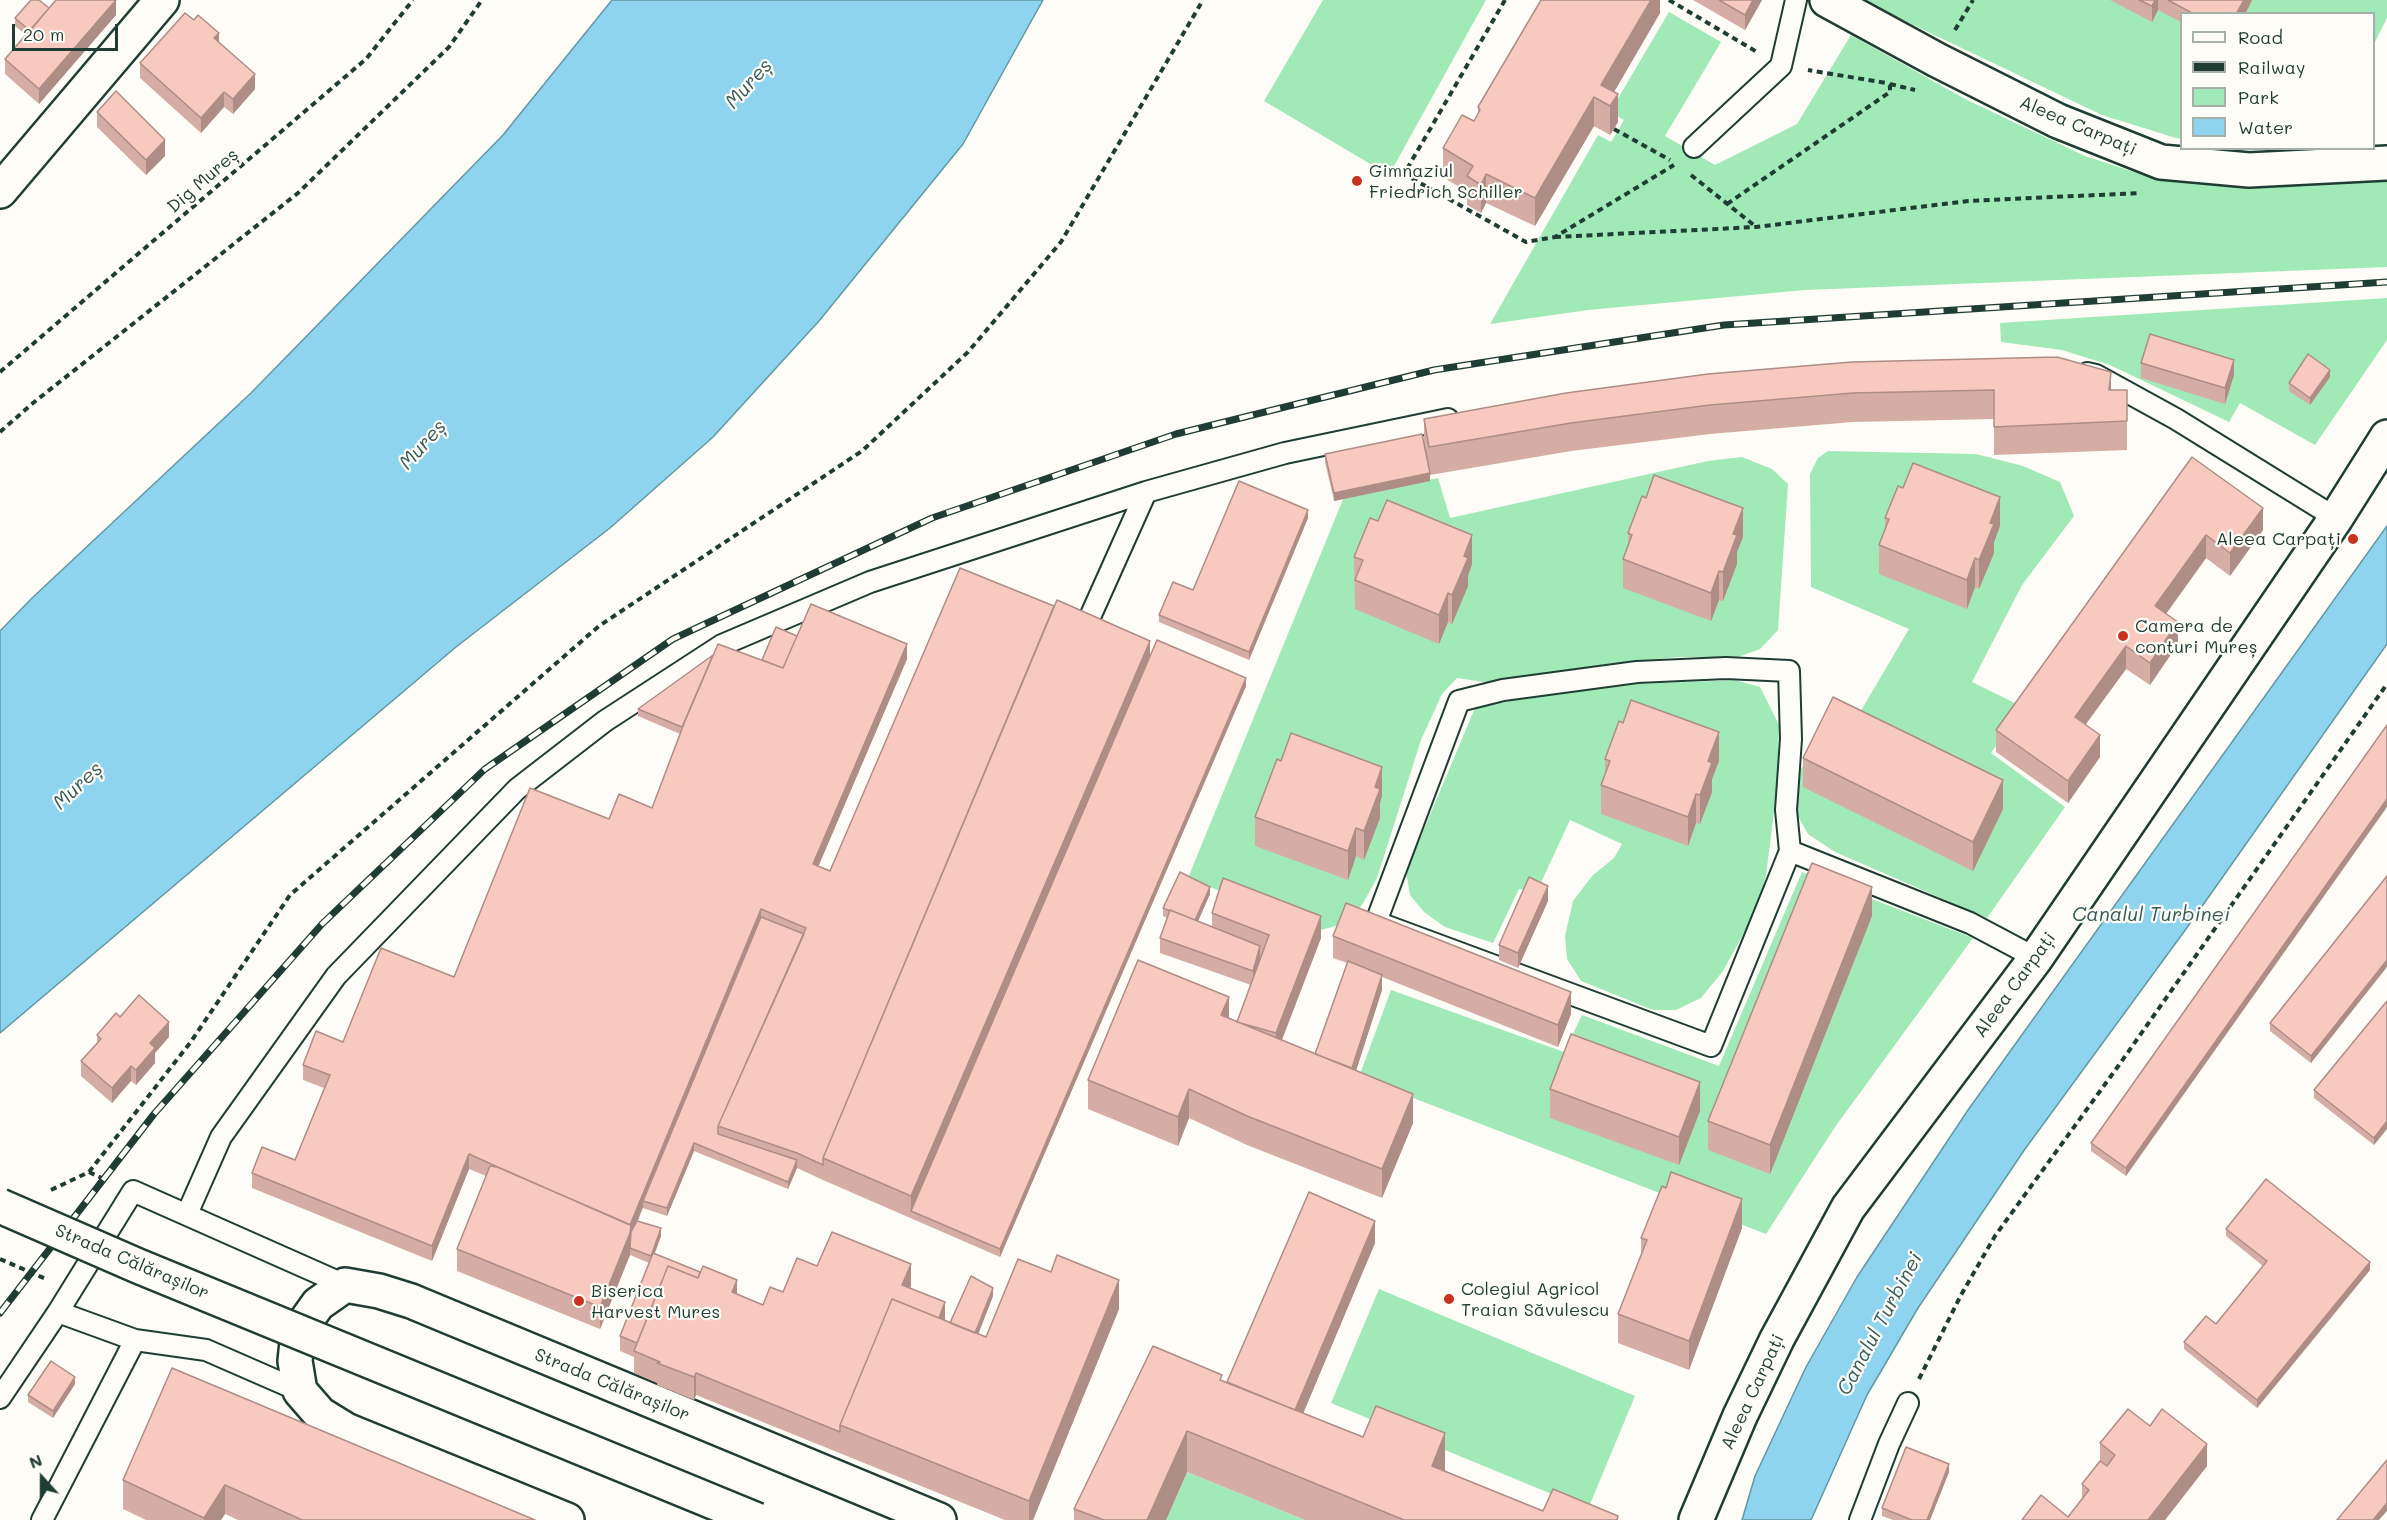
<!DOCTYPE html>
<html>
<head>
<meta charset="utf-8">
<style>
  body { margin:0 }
  #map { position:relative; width:2387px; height:1520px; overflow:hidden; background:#fdfcf7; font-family:Mali,sans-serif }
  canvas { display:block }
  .legend { position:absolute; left:2180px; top:12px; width:195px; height:138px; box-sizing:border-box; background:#fdfcf7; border:2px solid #a4b0a9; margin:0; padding:8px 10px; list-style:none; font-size:18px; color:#1f3d34 }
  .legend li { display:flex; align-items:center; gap:12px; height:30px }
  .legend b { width:30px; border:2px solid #a4b0a9 }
  .north { position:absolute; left:12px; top:1448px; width:60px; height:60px; -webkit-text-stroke:4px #fdfcf7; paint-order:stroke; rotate:339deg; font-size:16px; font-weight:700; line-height:24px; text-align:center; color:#1f3d34 }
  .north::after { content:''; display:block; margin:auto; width:21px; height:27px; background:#1f3d34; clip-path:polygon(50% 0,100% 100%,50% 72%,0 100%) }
  .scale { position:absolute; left:12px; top:24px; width:106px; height:27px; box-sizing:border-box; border:3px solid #1f3d34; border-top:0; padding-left:8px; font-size:18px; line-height:21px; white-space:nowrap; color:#1f3d34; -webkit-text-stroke:4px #fdfcf7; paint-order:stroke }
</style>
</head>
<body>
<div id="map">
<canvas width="2387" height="1520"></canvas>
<ul class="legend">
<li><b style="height:8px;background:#fdfcf7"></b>Road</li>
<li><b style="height:8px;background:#1f3d34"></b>Railway</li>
<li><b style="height:16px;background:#a1e9b7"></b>Park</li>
<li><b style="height:16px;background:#8ed4ef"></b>Water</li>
</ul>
<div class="north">N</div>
<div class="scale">20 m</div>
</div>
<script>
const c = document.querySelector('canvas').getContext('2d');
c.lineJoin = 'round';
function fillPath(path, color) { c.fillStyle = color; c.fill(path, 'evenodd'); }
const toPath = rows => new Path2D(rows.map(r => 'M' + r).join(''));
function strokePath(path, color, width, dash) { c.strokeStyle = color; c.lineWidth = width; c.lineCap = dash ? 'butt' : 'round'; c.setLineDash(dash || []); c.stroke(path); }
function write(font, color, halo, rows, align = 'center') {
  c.font = font + ' Mali,sans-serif'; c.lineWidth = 4.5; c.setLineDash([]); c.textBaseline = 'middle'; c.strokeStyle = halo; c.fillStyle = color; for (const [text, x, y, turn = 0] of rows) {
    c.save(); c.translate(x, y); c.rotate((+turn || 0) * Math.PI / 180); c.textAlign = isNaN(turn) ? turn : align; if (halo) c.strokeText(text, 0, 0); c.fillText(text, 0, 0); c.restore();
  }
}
fillPath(toPath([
  [1323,0,1486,0,1389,175,1264,101],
  [1861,0,2387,0,2387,18,2374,44,2374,14,2182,14,2182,139,2176,138,2102,115],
  [1669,12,1721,42,1665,136,1715,165,1797,124,1851,35,1967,100,2085,156,2159,180,2243,185,2387,179,2387,267,1805,290,1588,310,1490,324,1598,135,1611,142,1624,120,1610,112],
  [2387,298,2387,340,2315,445,2240,403,2229,422,2110,365,2062,350,2001,342,2000,323],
  [1828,451,1976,454,2023,466,2060,482,2074,516,2022,585,1972,682,2023,707,1991,753,2065,807,1987,918,1835,852,1808,834,1795,811,1797,777,1837,699,1859,714,1909,629,1811,587,1810,474,1818,458],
  [1742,457,1772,469,1788,484,1778,630,1760,649,1738,657,1678,657,1608,664,1490,683,1457,678,1442,694,1421,740,1377,878,1362,905,1343,924,1317,931,1188,878,1344,497,1438,478,1450,518,1708,461],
  [1735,680,1760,687,1779,725,1777,788,1766,875,1756,911,1723,971,1701,998,1676,1010,1653,1010,1581,981,1567,959,1565,936,1573,901,1592,876,1614,858,1622,844,1570,820,1537,891,1519,889,1493,943,1445,927,1424,912,1410,895,1406,872,1475,708,1586,686],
  [1802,872,1973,938,1835,1127,1766,1234,1359,1077,1391,990,1564,1052,1582,1015,1719,1066],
  [1379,1289,1635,1396,1588,1509,1331,1403],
  [1187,1472,1305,1520,1166,1520]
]), '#a1e9b7');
const water = toPath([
  [612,0,1043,0,963,144,819,321,713,437,610,528,456,647,0,1033,0,631,31,599,251,393,503,135,612,0],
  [2387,526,2387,644,2186,929,2025,1149,1918,1308,1867,1395,1811,1520,1742,1520,1755,1476,1806,1367,1857,1277,1968,1110,2387,526]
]);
fillPath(water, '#8ed4ef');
strokePath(water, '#6298a4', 1.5);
const lane = toPath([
  [1694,147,1781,66,1796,0],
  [2087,373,2096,375,2176,419,2336,518],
  [1090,617,1146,492],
  [1726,668,1789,671,1791,739,1786,810,1790,851,1711,1046,1376,922,1459,701,1503,690,1637,672,1726,668],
  [1790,851,1970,923,2036,958],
  [187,1214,221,1137,336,976,517,789,605,721,722,645,870,582,1146,492,1285,453,1448,419],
  [58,1312,133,1191,345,1285],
  [0,1398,58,1312,135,1340,206,1350,300,1391],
  [42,1520,135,1340],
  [1860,1520,1889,1444,1908,1403]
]);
const street = toPath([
  [1827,0,1937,60,2058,121,2161,162,2249,170,2387,163],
  [0,191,162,0]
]);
const secondary = toPath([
  [567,1520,346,1430,320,1414,300,1391,295,1361,298,1332,318,1304,345,1285,379,1291,411,1301,939,1520],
  [1696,1520,1740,1416,1777,1339,1848,1208,2036,958,2336,518,2387,437]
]);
strokePath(lane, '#1f3d34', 24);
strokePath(street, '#1f3d34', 38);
strokePath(secondary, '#1f3d34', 38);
strokePath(toPath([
  [1505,0,1404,174,1526,242,1555,237,1674,165],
  [1669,0,1757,52],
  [1955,30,1973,0],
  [1890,84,1915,90],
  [1614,129,1670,160],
  [1691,175,1755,226],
  [1727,204,1890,92,1890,86,1886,83,1808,70],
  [1555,237,1756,227,1968,201,2140,193],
  [0,372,366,59,413,0],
  [0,432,33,403,298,193,449,47,482,0],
  [89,1172,108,1181],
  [51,1190,89,1172,190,1043,290,895,599,626,862,451,968,352,1061,242,1203,0],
  [0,1259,46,1279],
  [1919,1379,1961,1295,1995,1236,2119,1065,2387,684]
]), '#1f3d34', 4, [6, 4.5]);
strokePath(lane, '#fdfcf7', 20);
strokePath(street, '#fdfcf7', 33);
strokePath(secondary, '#fdfcf7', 33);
const rail = toPath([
  [0,1313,154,1114,322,924,485,769,673,639,932,518,1176,434,1434,370,1724,325,2387,282]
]);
strokePath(rail, '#1f3d34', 7);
strokePath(rail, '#fdfcf7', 4.5, [14]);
const primaryBridge = toPath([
  [0,1206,138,1266,757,1520]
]);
strokePath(primaryBridge, '#1f3d34', 38, []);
strokePath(primaryBridge, '#fdfcf7', 33);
fillPath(toPath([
  [1660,0,1660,13,1614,92,1618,122,1610,135,1594,126,1535,226,1486,203,1481,213,1467,205,1467,192,1443,177,1443,148,1474,121,1478,113,1478,107],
  [1693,0,1762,0,1745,30],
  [2110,0,2252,0,2245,14,2181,14,2181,22,2158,10,2152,22],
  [49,8,116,15,39,104,5,74,5,59,26,35,15,26,15,18],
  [219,42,255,89,233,114,224,107,201,133,140,78,140,63],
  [97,112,165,156,146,175,97,127],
  [2141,363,2234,375,2225,404,2141,378],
  [1708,374,2111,390,2127,390,2127,450,1994,455,1994,419,1853,422,1710,434,1571,451,1430,475,1430,481,1334,501,1325,462,1325,454,1424,441,1424,419],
  [2330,377,2310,405,2289,391,2289,383],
  [2192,457,2263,530,2230,576,2206,558,2166,614,2178,644,2150,685,2126,669,2086,724,2100,757,2068,803,1996,752,1996,730],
  [1308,518,1249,660,1159,622,1159,615,1193,590],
  [1885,518,2000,526,1994,542,1994,553,1979,589,1975,587,1967,609,1879,574,1879,545,1885,530],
  [1628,533,1743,537,1737,552,1737,564,1723,601,1719,600,1711,621,1623,588,1623,559,1628,547],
  [1354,557,1472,564,1468,576,1468,586,1452,624,1448,622,1439,644,1355,609],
  [797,636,907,659,818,866,830,871,1150,656,1246,686,1000,1257,823,1180,797,1168,788,1189,694,1151,667,1216,643,1208,643,1207,638,1221,661,1236,654,1254,737,1294,763,1305,783,1292,817,1266,911,1286,910,1288,945,1321,950,1323,993,1296,978,1334,986,1337,1119,1309,1033,1520,1005,1520,696,1395,694,1400,657,1385,657,1383,634,1373,634,1357,620,1351,620,1336,649,1263,630,1255,600,1329,457,1271,457,1249,486,1176,469,1169,432,1261,252,1188,252,1173,295,1160,324,1088,303,1080,303,1065,454,977,652,808,680,734,638,716,638,709,762,660],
  [2387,725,2126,1176,2091,1151,2091,1143],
  [1803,758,2003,809,1973,871,1803,787],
  [1605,759,1719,761,1712,779,1712,792,1700,824,1696,823,1688,846,1601,814,1601,785,1605,776],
  [1382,796,1380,803,1380,818,1364,860,1356,856,1348,880,1255,846,1255,817],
  [2387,876,2311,1063,2270,1031,2270,1023],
  [1210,894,1198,921,1212,927,1212,913,1321,938,1282,1040,1315,1054,1347,963,1333,958,1333,936,1571,1014,1558,1047,1382,977,1382,990,1356,1071,1413,1123,1382,1198,1247,1145,1189,1118,1178,1146,1088,1109,1088,1080,1229,1018,1237,1022,1251,985,1160,953,1160,938,1167,918,1163,916,1163,908],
  [1548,901,1518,968,1499,960,1499,945],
  [1872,916,1770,1174,1708,1150,1708,1121],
  [2387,1001,2374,1145,2314,1098,2314,1090],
  [120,1017,169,1037,155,1053,155,1063,136,1085,131,1081,112,1103,81,1076,81,1061,97,1043,97,1035],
  [1550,1089,1700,1111,1679,1165,1550,1118],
  [1742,1228,1689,1370,1618,1343,1618,1314,1641,1254,1641,1238],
  [2226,1229,2370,1270,2257,1408,2184,1349,2184,1342,2216,1324,2263,1266,2226,1236],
  [1375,1243,1303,1413,1543,1511,1618,1520,1305,1520,1187,1472,1166,1520,1074,1520,1074,1509,1222,1380,1227,1382],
  [172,1368,535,1520,238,1520,225,1514,221,1520,146,1520,123,1509,123,1480],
  [75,1384,53,1418,28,1402,28,1395],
  [2150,1426,2207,1466,2165,1520,2022,1520,2068,1517,2082,1499,2082,1484,2100,1461,2100,1443],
  [1949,1472,1930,1520,1893,1520,1882,1516,1882,1508]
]), '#d5ada4');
fillPath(toPath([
  [116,0,116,15,39,104,39,89],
  [1651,0,1660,0,1660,13,1607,104,1601,85],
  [1753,0,1762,0,1745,30,1745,15],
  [2155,0,2158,0,2158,10,2152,22,2152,6],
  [2244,0,2252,0,2245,14,2236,14],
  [219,33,219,48,214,38],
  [255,74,255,89,233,114,233,99],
  [224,92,224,107,201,133,201,118],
  [1618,94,1618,122,1610,135,1610,106],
  [1594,97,1594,126,1535,226,1535,198],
  [165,140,165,156,146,175,146,160],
  [1486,174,1486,203,1481,213,1481,185],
  [2234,360,2234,375,2225,404,2225,388],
  [2330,370,2330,377,2310,405,2310,398],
  [2111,372,2111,401,2109,390],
  [1430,473,1430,481,1334,501,1334,493],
  [2000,497,2000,526,1994,542,1994,553,1979,589,1979,560,1990,523],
  [1743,508,1743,537,1737,552,1737,564,1723,601,1723,572,1733,534],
  [2263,508,2263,530,2230,576,2230,553],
  [1308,510,1308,518,1249,660,1249,652],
  [1472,535,1472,564,1468,576,1468,586,1452,624,1452,595,1464,556],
  [2206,535,2206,558,2155,629,2155,606],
  [1975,558,1975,587,1967,609,1967,580],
  [1719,571,1719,600,1711,621,1711,593],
  [1448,593,1448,622,1439,644,1439,615],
  [2178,622,2178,644,2150,685,2150,663],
  [1150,641,1150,663,911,1211,911,1196],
  [907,644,907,659,813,879,813,864],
  [2126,646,2126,669,2075,739,2075,717],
  [1246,678,1246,686,1000,1257,1000,1249],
  [1719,732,1719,761,1712,779,1712,792,1700,824,1700,795,1708,761],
  [2100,735,2100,757,2068,803,2068,781],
  [1382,767,1382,796,1380,803,1380,818,1364,860,1364,831,1375,787],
  [2003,780,2003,809,1973,871,1973,842],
  [1696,794,1696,823,1688,846,1688,817],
  [2387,799,2387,807,2126,1176,2126,1168],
  [1356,828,1356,856,1348,880,1348,851],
  [1548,886,1548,901,1518,968,1518,953],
  [1210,887,1210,894,1195,928,1195,920],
  [1872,887,1872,916,1770,1174,1770,1145],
  [761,909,761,924,643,1201,643,1207,631,1237,630,1255,600,1329,600,1307,627,1231],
  [1321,916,1321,938,1276,1055,1276,1033],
  [1260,946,1260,961,1253,986,1253,971],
  [2387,960,2387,967,2311,1063,2311,1056],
  [1382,975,1382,990,1352,1083,1352,1068],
  [1571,992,1571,1014,1558,1047,1558,1025],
  [1229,997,1229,1026,1221,1015],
  [169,1022,169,1037,155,1053,155,1063,136,1085,136,1070,150,1043],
  [131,1066,131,1081,112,1103,112,1088],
  [1700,1082,1700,1111,1679,1165,1679,1137],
  [1189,1089,1189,1118,1178,1146,1178,1117],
  [1413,1094,1413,1123,1382,1198,1382,1169],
  [2387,1121,2387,1129,2374,1145,2374,1138],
  [694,1143,694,1151,667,1216,667,1208],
  [469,1154,469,1169,432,1261,432,1246],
  [797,1160,797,1168,788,1189,788,1182],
  [1742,1199,1742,1228,1689,1370,1689,1341],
  [1375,1221,1375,1243,1289,1447,1289,1425],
  [661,1228,661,1236,651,1264,651,1256],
  [2370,1262,2370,1270,2257,1408,2257,1400],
  [911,1264,911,1286,902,1307,902,1285],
  [737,1280,737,1302,732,1292],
  [1119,1280,1119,1309,1033,1520,1029,1520,1029,1501],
  [993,1288,993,1296,974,1345,974,1337],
  [945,1302,945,1325,937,1324],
  [696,1373,696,1395,694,1400,694,1377],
  [75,1377,75,1384,53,1418,53,1411],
  [1187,1431,1187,1472,1166,1520,1147,1520],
  [1445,1433,1445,1474,1432,1466],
  [2207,1444,2207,1466,2165,1520,2148,1520],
  [1949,1464,1949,1472,1930,1520,1927,1520],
  [225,1485,225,1514,221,1520,204,1520,204,1518],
  [2387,1503,2387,1511,2379,1520,2373,1520]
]), '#ae8d86');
const building = toPath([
  [31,0,39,0,49,8,30,31,15,18,31,0],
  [56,0,116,0,39,89,5,59,56,0],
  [1541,0,1651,0,1601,85,1618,94,1610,106,1594,97,1535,198,1486,174,1481,185,1467,176,1473,166,1443,148,1462,115,1474,121,1480,110,1478,107,1541,0],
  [1719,0,1753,0,1745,15,1719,0],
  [2139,0,2155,0,2152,6,2139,0],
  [2168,0,2244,0,2236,14,2194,14,2168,0],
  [185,13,194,20,198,15,219,33,214,38,255,74,233,99,224,92,201,118,140,63,185,13],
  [116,91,165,140,146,160,97,112,116,91],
  [2150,334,2234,360,2225,388,2141,363,2150,334],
  [2308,354,2330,370,2310,398,2289,383,2308,354],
  [2057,357,2111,372,2109,390,2127,390,2127,421,1994,427,1994,390,1853,393,1710,405,1571,423,1429,447,1424,419,1566,393,1708,374,1852,362,2057,357],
  [1422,434,1430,473,1334,493,1325,454,1422,434],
  [2192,457,2263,508,2230,553,2206,535,2155,606,2178,622,2150,663,2126,646,2075,717,2100,735,2068,781,1996,730,2192,457],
  [1913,463,2000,497,1990,523,1994,524,1979,560,1975,558,1967,580,1879,545,1889,519,1885,518,1898,486,1903,488,1913,463],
  [1654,475,1743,508,1733,534,1737,535,1723,572,1719,571,1711,593,1623,559,1632,535,1628,533,1642,496,1646,498,1654,475],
  [1239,481,1308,510,1249,652,1159,615,1173,582,1193,590,1239,481],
  [1387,500,1472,535,1464,556,1468,558,1452,595,1448,593,1439,615,1355,580,1363,560,1354,557,1370,518,1378,521,1387,500],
  [960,568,1054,606,823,1158,823,1165,797,1153,718,1126,806,928,761,909,630,1225,500,1168,469,1154,432,1246,252,1173,262,1147,295,1160,330,1075,303,1065,316,1031,343,1042,381,948,454,977,530,788,609,819,619,794,652,808,685,721,718,644,783,668,811,604,907,644,813,864,830,871,960,568],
  [1057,600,1150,641,911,1196,823,1158,1057,600],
  [776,627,797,636,783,668,762,660,776,627],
  [1157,640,1246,678,1000,1249,911,1211,1157,640],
  [713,655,682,727,638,709,713,655],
  [1833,697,2003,780,1973,842,1803,758,1833,697],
  [1631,700,1719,732,1708,761,1712,763,1700,795,1696,794,1688,817,1601,785,1610,761,1605,759,1619,721,1623,723,1631,700],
  [2387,725,2387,799,2126,1168,2091,1143,2387,725],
  [1291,733,1382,767,1375,787,1380,789,1364,831,1356,828,1348,851,1255,817,1277,759,1281,761,1291,733],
  [1812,863,1872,887,1770,1145,1708,1121,1812,863],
  [1180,872,1210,887,1195,920,1170,910,1170,911,1163,908,1180,872],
  [2387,876,2387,960,2311,1056,2270,1023,2387,876],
  [1529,877,1548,886,1518,953,1499,945,1529,877],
  [1223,878,1321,916,1276,1033,1237,1022,1269,935,1212,913,1223,878],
  [1346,903,1571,992,1558,1025,1333,936,1346,903],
  [1170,910,1260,946,1253,971,1160,938,1170,910],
  [761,917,804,934,718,1126,718,1134,797,1160,788,1182,694,1143,667,1208,643,1201,761,917],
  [1138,960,1229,997,1221,1015,1413,1094,1382,1169,1247,1116,1189,1089,1178,1117,1088,1080,1138,960],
  [1348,961,1382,975,1352,1068,1315,1054,1348,961],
  [139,995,169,1022,150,1043,155,1048,136,1070,131,1066,112,1088,81,1061,101,1039,97,1035,116,1013,120,1017,139,995],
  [2387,1001,2387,1121,2374,1138,2314,1090,2387,1001],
  [1571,1034,1700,1082,1679,1137,1550,1089,1571,1034],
  [490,1166,497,1167,631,1225,630,1233,600,1307,457,1249,490,1166],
  [1671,1172,1742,1199,1689,1341,1618,1314,1647,1240,1641,1238,1662,1186,1666,1188,1671,1172],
  [2266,1179,2370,1262,2257,1400,2184,1342,2206,1316,2216,1324,2267,1261,2226,1229,2266,1179],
  [1309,1192,1375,1221,1295,1410,1227,1382,1309,1192],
  [637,1221,661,1228,651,1256,630,1248,631,1232,637,1221],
  [832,1232,911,1264,902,1285,945,1302,939,1318,892,1299,840,1425,840,1432,696,1373,694,1377,657,1363,660,1362,634,1351,668,1266,698,1278,703,1266,737,1280,732,1292,763,1305,770,1287,783,1292,797,1258,817,1266,832,1232],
  [653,1253,700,1272,698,1278,668,1266,637,1343,620,1336,653,1253],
  [1057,1255,1119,1280,1029,1501,840,1425,892,1299,986,1337,1018,1259,1051,1272,1057,1255],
  [971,1276,993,1288,975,1333,950,1323,971,1276],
  [1153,1346,1222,1375,1220,1380,1363,1437,1376,1406,1445,1433,1432,1466,1543,1511,1553,1489,1618,1516,1617,1520,1404,1520,1187,1431,1147,1520,1104,1520,1074,1509,1153,1346],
  [51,1361,75,1377,53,1411,28,1395,51,1361],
  [172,1368,535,1520,302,1520,225,1485,204,1518,123,1480,172,1368],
  [2128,1409,2150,1426,2162,1409,2207,1444,2148,1520,2022,1520,2041,1495,2068,1517,2089,1490,2082,1484,2100,1461,2107,1466,2115,1455,2100,1443,2128,1409],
  [1906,1447,1949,1464,1927,1520,1912,1520,1882,1508,1906,1447],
  [2387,1460,2387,1503,2373,1520,2337,1520,2387,1460]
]);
fillPath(building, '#f8c9bf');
strokePath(building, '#ae8d86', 1.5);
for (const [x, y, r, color] of [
  [1357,181,6,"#c8321e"],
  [2353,539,6,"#c8321e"],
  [2123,636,6,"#c8321e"],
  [1449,1299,6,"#c8321e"],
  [579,1301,6,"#c8321e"]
]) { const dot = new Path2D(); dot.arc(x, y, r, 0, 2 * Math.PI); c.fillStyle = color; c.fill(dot); strokePath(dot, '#fdfcf7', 2); }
write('18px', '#1f3d34', '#fdfcf7', [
  ["Aleea Carpați",2078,126,23],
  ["Dig Mureș",203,181,-41],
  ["Aleea Carpați",2015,985,-54],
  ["Strada Călărașilor",132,1262,23],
  ["Strada Călărașilor",612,1385,22],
  ["Aleea Carpați",1753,1392,-65]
]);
write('18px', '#1f3d34', '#fdfcf7', [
  ["Gimnaziul",1369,171],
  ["Friedrich Schiller",1369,192],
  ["Aleea Carpați",2341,539,"right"],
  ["Camera de",2135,626],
  ["conturi Mureș",2135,647],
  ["Colegiul Agricol",1461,1289],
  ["Traian Săvulescu",1461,1310],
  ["Biserica",591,1291],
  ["Harvest Mures",591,1312]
], 'left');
write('italic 20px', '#355b59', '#fdfcf7', [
  ["Mureș",749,84,-48],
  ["Mureș",423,445,-48],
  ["Mureș",78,786,-43],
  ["Canalul Turbinei",2151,915],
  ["Canalul Turbinei",1880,1324,-62]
]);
</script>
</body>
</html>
